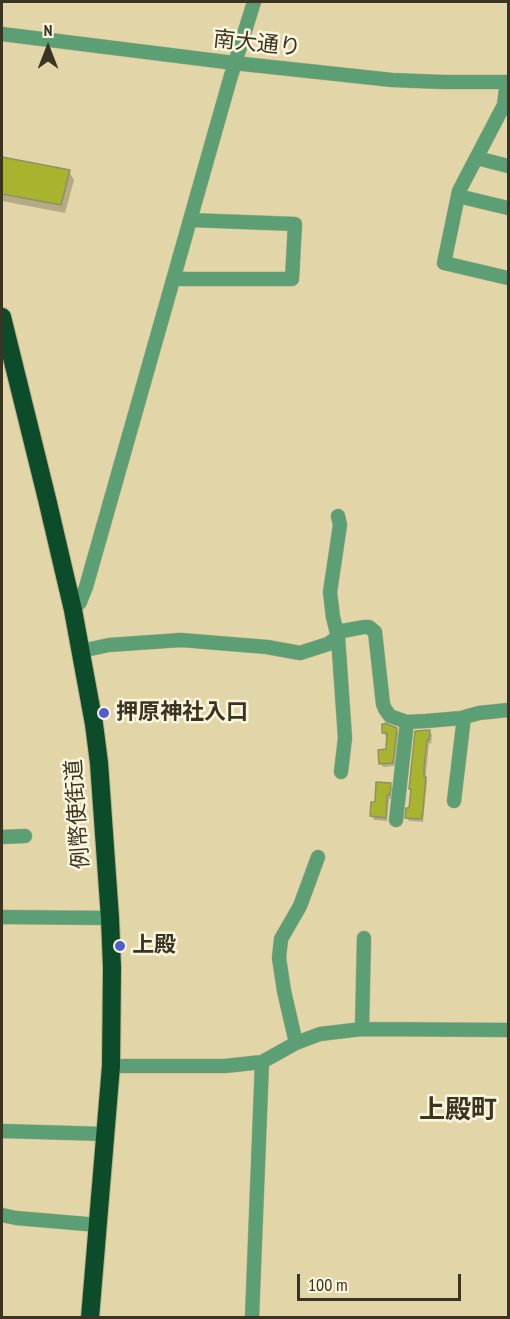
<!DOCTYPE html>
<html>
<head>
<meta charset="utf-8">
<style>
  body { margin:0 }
  #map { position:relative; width:510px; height:1319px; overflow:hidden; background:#e2d5a7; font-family:"PT Sans Narrow",sans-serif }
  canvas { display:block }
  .frame { position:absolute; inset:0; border:3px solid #3a3522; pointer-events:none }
  .north { position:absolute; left:18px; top:18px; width:60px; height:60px; -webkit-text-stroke:4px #fdf6df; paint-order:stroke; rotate:0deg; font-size:16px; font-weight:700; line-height:24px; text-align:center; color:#3a3522 }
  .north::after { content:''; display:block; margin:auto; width:21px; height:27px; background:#3a3522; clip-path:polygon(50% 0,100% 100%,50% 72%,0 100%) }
  .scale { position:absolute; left:297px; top:1274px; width:164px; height:27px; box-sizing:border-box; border:3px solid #3a3522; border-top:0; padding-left:8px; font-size:18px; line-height:21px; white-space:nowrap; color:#3a3522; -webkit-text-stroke:4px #fdf6df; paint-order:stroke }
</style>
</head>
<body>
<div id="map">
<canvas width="510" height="1319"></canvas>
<div class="frame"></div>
<div class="north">N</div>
<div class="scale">100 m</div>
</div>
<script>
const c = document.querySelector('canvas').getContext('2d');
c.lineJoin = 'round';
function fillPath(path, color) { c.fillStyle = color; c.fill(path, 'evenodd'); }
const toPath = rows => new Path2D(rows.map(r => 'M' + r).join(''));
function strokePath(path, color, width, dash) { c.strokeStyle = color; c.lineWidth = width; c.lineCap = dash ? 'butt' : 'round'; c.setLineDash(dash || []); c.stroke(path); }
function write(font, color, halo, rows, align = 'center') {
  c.font = font + ' "PT Sans Narrow","Noto Sans JP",sans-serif'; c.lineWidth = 5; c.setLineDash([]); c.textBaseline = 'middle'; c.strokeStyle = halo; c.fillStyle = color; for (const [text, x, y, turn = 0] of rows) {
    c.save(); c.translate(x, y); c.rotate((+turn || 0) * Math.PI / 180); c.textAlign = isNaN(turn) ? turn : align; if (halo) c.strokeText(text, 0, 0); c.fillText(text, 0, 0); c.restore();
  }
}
fillPath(toPath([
  [2,159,69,171,74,180,65,213,2,201],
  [396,729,399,733,395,766,383,767,381,763,387,750,388,737,386,737,384,733],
  [430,731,432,735,431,744,429,743,426,773,426,779,427,782,423,822,409,821,407,818,411,809,412,792,410,789],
  [390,784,392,788,391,799,389,799,387,821,374,820,372,816,377,804]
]), '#0003');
const building = toPath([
  [2,157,70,170,61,205,2,194,2,157],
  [385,723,397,728,393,763,379,764,378,750,386,749,387,733,382,733,382,724,385,724,385,723],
  [430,730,429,740,427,740,424,768,424,777,426,777,422,819,405,818,406,808,409,808,411,789,409,789,415,731,430,730],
  [376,782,391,783,390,795,387,795,386,818,370,816,371,802,375,802,376,782]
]);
fillPath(building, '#a8b32e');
strokePath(building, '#8c9266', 1.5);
const minor = toPath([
  [2,34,234,63,392,80,443,82,508,82],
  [507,82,504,105,459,191,444,263,508,278],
  [477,158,508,166],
  [458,196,508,208],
  [174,279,292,279,295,224,190,220],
  [338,516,340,525,330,592,333,617,338,637],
  [73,610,80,602,86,587,230,79,254,2],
  [337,632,364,627,369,627,375,632,383,704,385,709,390,716,407,722,426,721,461,718,479,713,508,710],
  [81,651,109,645,181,640,267,647,300,653,328,644,338,637,345,738,341,772],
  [454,801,464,717],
  [396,820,407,722],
  [2,837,25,836],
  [2,917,110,918],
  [362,1029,364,938],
  [296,1043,284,991,279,958,281,939,300,906,318,857],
  [111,1066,225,1066,262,1062,296,1043,320,1034,362,1029,508,1030],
  [2,1131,106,1134],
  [2,1215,16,1218,98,1225],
  [252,1318,262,1062]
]);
const highway = toPath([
  [2,317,47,499,73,610,94,724,99,763,110,918,112,968,111,1066,90,1318]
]);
strokePath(minor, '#bdb28a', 15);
strokePath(highway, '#bdb28a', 20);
strokePath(minor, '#5c9f74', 14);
strokePath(highway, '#0d4c2a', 18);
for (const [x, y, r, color] of [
  [104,713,6,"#515cd2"],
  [120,946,6,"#515cd2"]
]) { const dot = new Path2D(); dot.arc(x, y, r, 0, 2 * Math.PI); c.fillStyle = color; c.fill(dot); strokePath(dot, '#fdf6df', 2); }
write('22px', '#3a3522', '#fdf6df', [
  ["南大通り",257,44,6],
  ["例幣使街道",78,814,-94]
]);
write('bold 22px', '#3a3522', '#fdf6df', [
  ["押原神社入口",116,713],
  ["上殿",132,946]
], 'left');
write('bold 26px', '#3a3522', '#fdf6df', [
  ["上殿町",458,1111]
]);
</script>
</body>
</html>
